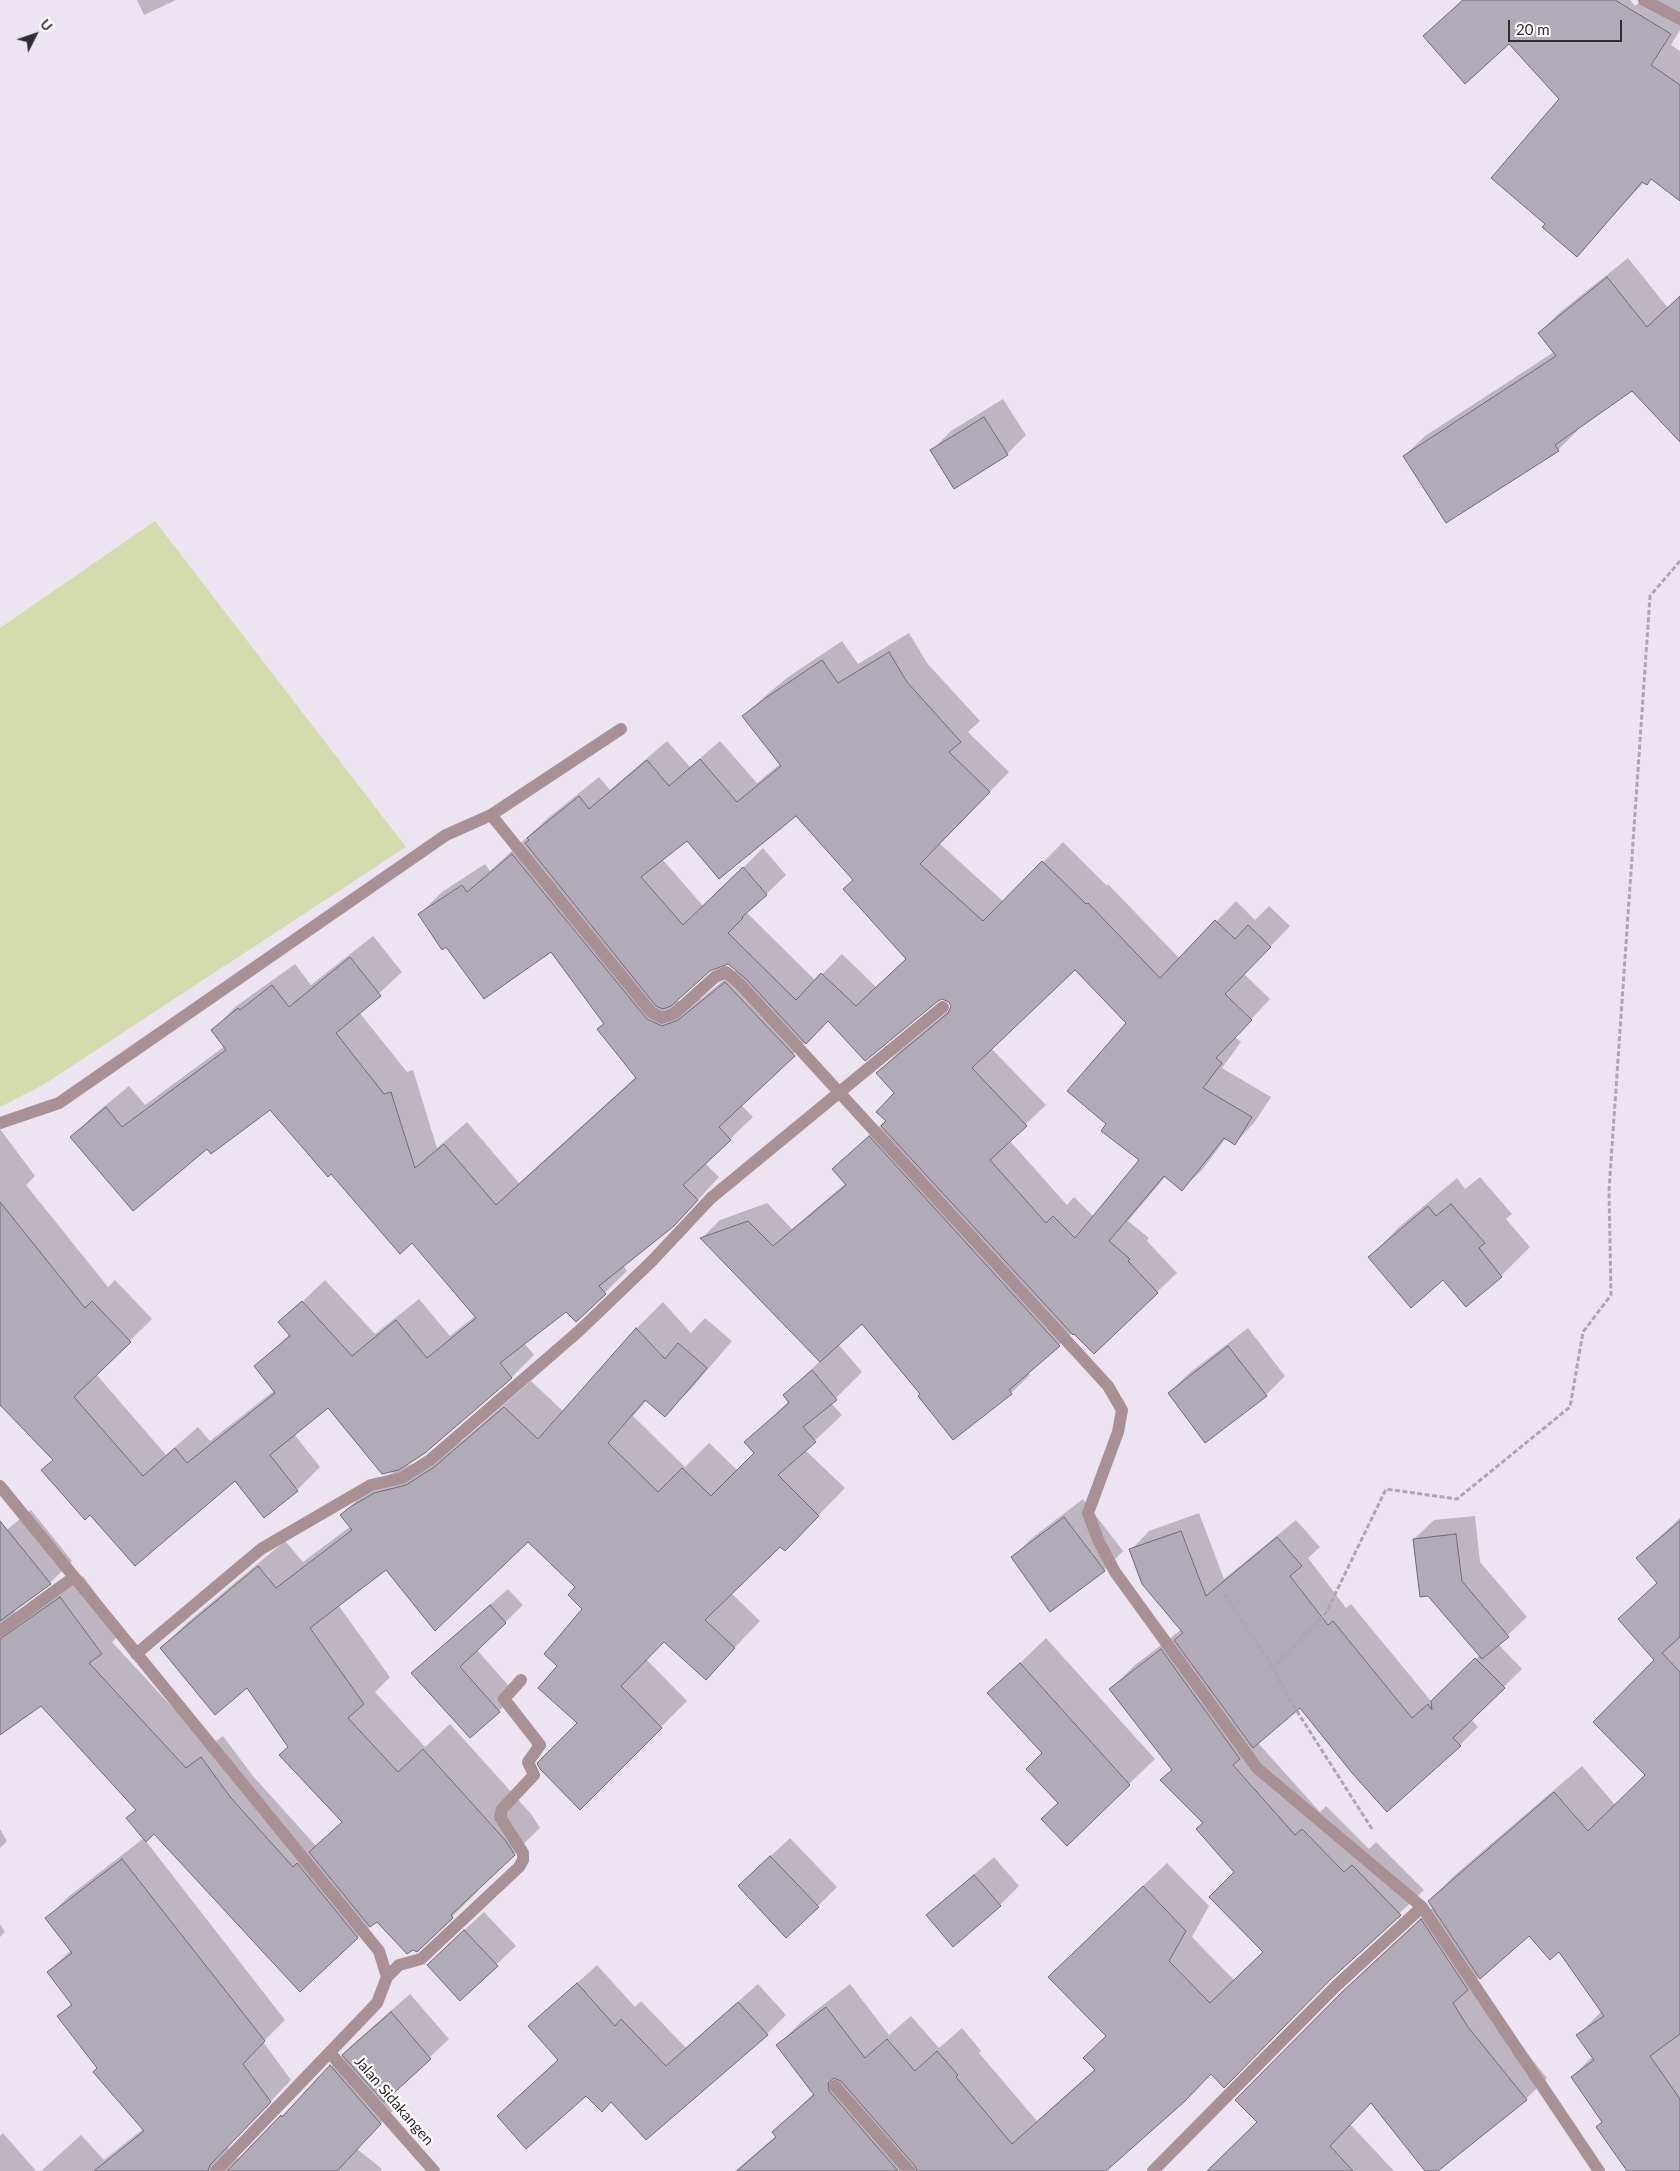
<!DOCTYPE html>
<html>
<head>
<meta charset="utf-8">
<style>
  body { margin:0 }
  #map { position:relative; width:1680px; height:2171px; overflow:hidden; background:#ede4f1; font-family:Lato,sans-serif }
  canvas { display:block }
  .north { position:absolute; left:10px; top:10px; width:50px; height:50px; -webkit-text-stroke:4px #fff; paint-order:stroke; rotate:49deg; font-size:14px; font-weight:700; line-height:20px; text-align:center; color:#2f2c31 }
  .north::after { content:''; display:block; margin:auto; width:18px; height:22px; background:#2f2c31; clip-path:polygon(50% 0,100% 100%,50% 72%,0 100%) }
  .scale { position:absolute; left:1508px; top:20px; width:114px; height:22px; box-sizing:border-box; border:2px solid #2f2c31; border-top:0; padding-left:6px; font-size:15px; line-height:18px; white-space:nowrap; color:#2f2c31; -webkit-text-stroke:4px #fff; paint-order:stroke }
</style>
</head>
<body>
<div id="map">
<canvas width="1680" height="2171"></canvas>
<div class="north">U</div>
<div class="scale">20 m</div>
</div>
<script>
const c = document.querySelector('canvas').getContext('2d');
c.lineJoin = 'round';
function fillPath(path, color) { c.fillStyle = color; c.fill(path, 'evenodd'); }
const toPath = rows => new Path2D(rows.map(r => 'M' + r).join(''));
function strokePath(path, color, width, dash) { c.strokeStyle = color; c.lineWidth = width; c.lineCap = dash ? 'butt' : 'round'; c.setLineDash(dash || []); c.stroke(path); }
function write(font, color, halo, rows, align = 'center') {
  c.font = font + ' Lato,sans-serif'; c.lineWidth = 4.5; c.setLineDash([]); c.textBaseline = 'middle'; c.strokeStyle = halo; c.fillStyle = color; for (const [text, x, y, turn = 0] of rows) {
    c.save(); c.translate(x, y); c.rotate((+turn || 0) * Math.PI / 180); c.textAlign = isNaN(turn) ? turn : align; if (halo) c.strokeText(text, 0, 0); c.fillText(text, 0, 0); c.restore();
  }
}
fillPath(toPath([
  [155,521,406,847,43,1085,0,1107,0,628]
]), '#d4dcae');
fillPath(toPath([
  [137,0,176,0,144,15],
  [1462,0,1630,0,1635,6,1642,0,1680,0,1680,30,1671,45,1680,51,1680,199,1652,178,1644,182,1577,255,1547,224,1561,99,1509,43,1425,36],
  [1628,258,1668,308,1680,296,1680,440,1633,389,1577,428,1578,430,1558,450,1404,456,1425,436,1554,352,1539,333,1559,313],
  [1003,399,1026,435,1007,454,932,450,951,431],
  [909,633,927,663,980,721,968,732,1009,772,939,843,1004,902,1063,842,1107,886,1108,884,1180,959,1236,901,1255,920,1269,906,1290,926,1244,974,1270,999,1235,1037,1241,1042,1222,1068,1271,1097,1254,1123,1235,1143,1226,1138,1202,1170,1182,1189,1166,1176,1128,1221,1149,1238,1147,1241,1177,1273,1157,1292,1072,1333,1028,1373,1030,1375,1011,1393,922,1394,862,1322,838,1344,862,1372,831,1403,842,1415,805,1450,845,1488,811,1523,780,1545,731,1593,760,1621,706,1678,665,1640,646,1659,687,1701,580,1808,579,1723,559,1665,584,1609,577,1587,528,1541,386,1569,338,1605,390,1677,375,1692,425,1747,450,1724,531,1814,540,1828,477,1889,478,1891,452,1917,377,1920,357,1938,154,1832,145,1840,285,2020,263,2042,291,2080,231,2143,228,2148,231,2156,236,2159,243,2156,352,2045,410,1994,449,2039,393,2092,401,2102,357,2149,382,2169,381,2171,41,2171,81,2135,104,2160,143,2129,59,2017,72,2003,48,1972,71,1950,47,1918,68,1897,144,1838,128,1818,137,1809,41,1705,0,1734,0,1528,3,1533,31,1510,72,1561,50,1583,14,1609,16,1614,28,1616,83,1576,123,1631,112,1642,209,1747,223,1736,253,1776,316,1846,343,1821,247,1687,161,1648,188,1622,285,1541,303,1562,351,1526,342,1515,368,1489,395,1471,328,1406,294,1434,320,1467,297,1490,264,1516,235,1479,135,1565,54,1460,0,1403,0,1129,35,1176,26,1185,108,1287,115,1280,152,1319,96,1374,166,1455,198,1427,210,1441,275,1390,255,1366,290,1334,280,1323,325,1280,375,1334,419,1299,450,1336,475,1316,412,1242,331,1173,270,1109,207,1147,72,1137,94,1115,129,1086,145,1105,225,1046,213,1030,235,1007,295,964,311,985,373,936,402,972,359,1012,407,1072,413,1070,437,1148,467,1122,519,1183,637,1076,605,1023,551,951,446,945,420,914,442,892,485,864,490,871,548,818,599,777,610,790,667,741,690,767,720,741,757,783,781,763,744,716,764,697,788,677,842,641,858,664],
  [796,815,855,880,907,958,876,987,842,954,816,981,747,913,786,875,763,848,704,907,662,859,687,839],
  [727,963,736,970,702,998,685,1004,676,1000,709,970],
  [1075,969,1128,1023,1108,1124,1140,1160,1094,1217,1074,1197,1067,1205,1009,1140,1046,1105,991,1048],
  [946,998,951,1002,952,1008,897,1053,878,1073,896,1093,886,1120,833,1169,846,1183,792,1229,767,1203,720,1220,702,1238,820,1361,785,1395,789,1401,746,1442,756,1453,738,1471,709,1443,685,1467,633,1416,647,1400,664,1415,691,1389,732,1341,705,1318,691,1333,663,1302,637,1328,564,1412,531,1381,462,1441,434,1459,404,1466,424,1452,512,1377,534,1355,524,1343,567,1310,576,1321,627,1271,623,1265,696,1202,719,1177,705,1163,753,1117,741,1105,829,1019],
  [1480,1177,1512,1214,1506,1219,1530,1247,1501,1276,1467,1305,1443,1278,1370,1257,1398,1228,1457,1178,1465,1189],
  [1248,1328,1285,1376,1266,1395,1169,1393,1188,1374],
  [1083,1499,1123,1551,1104,1570,1051,1610,1013,1557,1032,1538],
  [1199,1513,1224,1579,1296,1520,1320,1547,1308,1558,1346,1608,1351,1604,1431,1701,1480,1655,1414,1539,1434,1520,1475,1516,1480,1562,1527,1617,1498,1644,1522,1669,1471,1719,1478,1727,1460,1745,1301,1706,1258,1743,1320,1812,1326,1806,1369,1849,1376,1842,1424,1890,1332,1977,1211,2073,1104,2171,735,2171,777,2135,774,2132,814,2093,778,2045,801,2022,850,1984,889,2035,911,2016,939,2048,962,2028,981,2051,979,2053,1037,2121,1095,2069,1107,2036,1073,1953,1167,1863,1209,1906,1192,1937,1234,1980,1264,1952,1236,1872,1204,1823,1162,1780,1173,1769,1111,1689,1135,1665,1182,1629,1131,1550,1149,1531],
  [1680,1518,1680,2171,1629,2171,1603,2121,1572,2077,1593,2056,1578,2035,1602,2011,1559,1950,1530,1934,1474,1982,1489,2006,1547,2078,1526,2099,1436,2171,1427,2171,1371,2102,1350,2124,1394,2171,1207,2171,1258,2122,1237,2100,1364,1971,1433,1907,1429,1901,1456,1874,1582,1766,1616,1806,1647,1775,1656,1660,1619,1619,1658,1582,1637,1558],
  [508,1589,523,1605,477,1650,516,1694,499,1711,413,1673],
  [1046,1638,1155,1759,1129,1784,1060,1802,1043,1753,989,1693],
  [0,1829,7,1841,0,1848],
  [790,1838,837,1887,818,1906,758,1868],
  [994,1857,1019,1886,1000,1905,927,1915],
  [484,1912,516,1946,460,1999,447,1946],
  [0,1924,5,1932,0,1937],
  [597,1965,635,2007,641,2001,686,2048,758,1984,786,2015,767,2034,611,2100,586,2094,499,2116,559,2059,530,2026],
  [3,2133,36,2171,0,2171,0,2136]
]), '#0003');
const building = toPath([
  [1463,0,1615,0,1671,34,1651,65,1680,85,1680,201,1651,179,1647,185,1642,182,1577,257,1542,227,1545,224,1491,178,1559,99,1509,44,1465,84,1423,36,1463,0],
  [1607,277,1647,327,1680,296,1680,442,1632,391,1555,445,1559,451,1446,523,1403,456,1556,356,1538,333,1607,277],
  [984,417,1008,455,954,489,930,450,984,417],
  [889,652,907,682,961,742,949,752,990,792,920,864,983,921,1042,861,1086,904,1088,903,1160,978,1215,920,1235,939,1248,925,1271,947,1225,994,1252,1020,1216,1058,1222,1063,1203,1088,1252,1117,1235,1145,1224,1138,1182,1191,1164,1176,1109,1241,1130,1259,1128,1261,1158,1293,1094,1354,1074,1334,1073,1335,881,1126,886,1121,876,1112,894,1093,876,1073,948,1013,951,1006,949,1002,942,999,938,1001,865,1061,828,1021,806,1044,746,979,728,964,710,971,671,1006,663,1009,656,1006,525,843,529,840,527,838,579,796,589,809,647,760,669,786,700,759,737,802,781,766,742,716,767,697,822,660,838,683,889,652],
  [796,816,853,880,843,889,906,959,856,1006,821,973,796,1000,728,933,743,918,742,917,767,895,743,867,683,925,641,877,687,841,719,879,796,816],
  [1075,970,1126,1023,1067,1091,1106,1124,1101,1131,1139,1160,1075,1238,1053,1216,1046,1223,990,1160,1027,1126,972,1068,1075,970],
  [512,854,647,1019,662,1026,678,1020,725,982,795,1056,719,1127,731,1140,683,1185,698,1200,674,1226,599,1286,606,1294,576,1322,566,1312,500,1363,512,1378,425,1453,399,1470,382,1474,328,1408,270,1455,298,1491,264,1518,235,1481,135,1566,90,1515,85,1520,41,1470,53,1460,0,1405,0,1202,85,1308,92,1301,131,1342,74,1397,143,1476,175,1448,187,1463,275,1393,254,1366,290,1336,278,1322,302,1301,352,1356,396,1320,427,1358,476,1318,412,1243,400,1254,331,1174,328,1177,270,1110,211,1154,207,1149,133,1211,70,1137,106,1107,122,1127,226,1050,211,1030,238,1008,240,1010,272,985,289,1007,350,957,381,996,336,1033,384,1094,391,1092,415,1168,444,1144,496,1205,636,1078,597,1029,604,1024,551,952,484,999,446,947,442,950,418,914,462,885,467,892,512,854],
  [869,1136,1060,1346,1009,1390,1012,1394,953,1440,918,1396,920,1394,862,1324,820,1362,700,1238,748,1221,773,1246,846,1185,832,1169,869,1136],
  [1451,1204,1485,1243,1479,1248,1502,1277,1466,1307,1443,1280,1411,1308,1368,1257,1428,1206,1436,1216,1451,1204],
  [636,1328,665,1359,678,1343,707,1368,665,1417,645,1400,608,1443,658,1492,682,1468,711,1496,754,1453,744,1442,789,1403,783,1395,812,1370,837,1400,803,1427,816,1442,778,1475,819,1516,785,1551,780,1547,705,1620,735,1648,706,1680,664,1642,621,1686,662,1728,580,1810,540,1769,537,1763,577,1723,538,1688,557,1666,544,1654,582,1609,568,1595,575,1587,528,1542,435,1631,386,1570,310,1628,364,1704,348,1718,398,1772,423,1749,505,1840,515,1855,451,1915,453,1918,417,1952,413,1950,407,1954,377,1922,370,1927,309,1852,342,1822,279,1755,288,1747,247,1688,215,1715,160,1648,258,1566,276,1588,352,1530,340,1515,350,1507,374,1493,406,1485,434,1467,504,1407,538,1439,636,1328],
  [1228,1346,1267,1396,1205,1443,1168,1393,1228,1346],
  [1064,1517,1105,1571,1050,1612,1011,1557,1064,1517],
  [0,1521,51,1584,0,1621,0,1521],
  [1680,1521,1680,1637,1662,1653,1680,1672,1680,2034,1650,2056,1680,2099,1680,2171,1627,2171,1596,2127,1602,2122,1571,2077,1594,2060,1576,2035,1604,2016,1559,1952,1550,1960,1529,1936,1480,1979,1428,1901,1554,1792,1588,1831,1645,1775,1593,1722,1654,1660,1618,1619,1657,1583,1636,1558,1680,1521],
  [1181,1531,1206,1596,1277,1537,1302,1566,1290,1576,1328,1625,1333,1621,1412,1718,1428,1704,1432,1710,1431,1701,1475,1658,1505,1688,1453,1738,1461,1746,1387,1812,1352,1773,1300,1708,1253,1748,1174,1640,1183,1633,1142,1584,1129,1549,1181,1531],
  [1456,1534,1462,1581,1509,1637,1482,1659,1428,1596,1420,1597,1413,1539,1456,1534],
  [60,1597,102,1654,89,1663,186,1768,201,1757,231,1798,293,1867,297,1863,358,1938,300,1992,154,1834,146,1842,126,1818,136,1810,41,1706,0,1735,0,1639,60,1597],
  [490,1605,506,1623,460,1667,500,1712,470,1738,411,1673,490,1605],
  [1161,1649,1240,1759,1233,1765,1295,1835,1302,1829,1344,1872,1352,1865,1401,1915,1330,1980,1224,2088,1211,2074,1184,2102,1106,2171,917,2171,915,2166,841,2081,834,2078,828,2083,829,2091,898,2171,737,2171,776,2137,772,2132,814,2095,776,2045,826,2007,865,2058,887,2039,915,2071,937,2051,958,2075,956,2077,1012,2144,1095,2070,1083,2058,1106,2036,1048,1977,1143,1886,1186,1931,1169,1961,1210,2003,1263,1952,1209,1897,1234,1872,1196,1829,1203,1823,1160,1780,1172,1770,1109,1689,1161,1649],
  [1020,1663,1130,1785,1067,1846,1041,1819,1058,1803,1026,1769,1042,1753,987,1693,1020,1663],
  [770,1856,819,1907,786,1938,738,1886,770,1856],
  [122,1859,265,2041,243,2064,271,2102,210,2165,208,2171,94,2171,144,2131,93,2072,97,2068,57,2016,72,2005,47,1972,72,1953,45,1918,122,1859],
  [974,1875,1001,1906,953,1947,926,1915,974,1875],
  [1421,1919,1468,1990,1453,2003,1468,2027,1527,2100,1438,2171,1425,2171,1371,2103,1330,2146,1353,2171,1207,2171,1257,2122,1235,2100,1342,1992,1421,1919],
  [464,1930,498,1966,460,2001,427,1965,464,1930],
  [577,1983,615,2026,621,2019,666,2066,738,2002,768,2035,646,2140,611,2102,602,2112,586,2096,526,2149,497,2116,558,2060,528,2026,577,1983],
  [391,2012,431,2059,384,2102,342,2055,391,2012],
  [330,2065,381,2124,337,2171,227,2171,281,2115,282,2117,330,2065]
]);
fillPath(building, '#b1aab7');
strokePath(building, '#706a76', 1);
strokePath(toPath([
  [1224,1594,1273,1667],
  [1372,1829,1286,1694,1273,1667,1326,1613,1386,1489,1457,1499,1570,1407,1583,1332,1611,1295,1609,1190,1650,596,1680,561]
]), '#ada6b1', 3, [5, 2.5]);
strokePath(toPath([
  [1644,0,1680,19],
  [491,815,651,1012,662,1018,675,1013,715,977,726,972,740,984,1108,1386,1122,1410,1118,1432,1088,1513,1099,1542,1115,1572,1257,1768,1422,1907,1599,2171],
  [0,1123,59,1103,446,835,491,815,621,729],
  [0,1486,379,1951,387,1977,377,2003,216,2171],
  [0,1631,74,1577],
  [136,1654,261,1549,371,1485,402,1478,430,1460,579,1331,652,1261,711,1198,943,1007],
  [387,1977,399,1965,421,1959,519,1867,523,1860,523,1853,500,1817,502,1809,534,1775,528,1762,540,1745,504,1699,521,1680],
  [330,2053,434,2171],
  [835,2086,909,2171],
  [1153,2171,1336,1986,1422,1907]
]), '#a89095', 12);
write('15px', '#2f2c31', '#fff', [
  ["Jalan Sidakangen",394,2101,49]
]);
</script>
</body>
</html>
